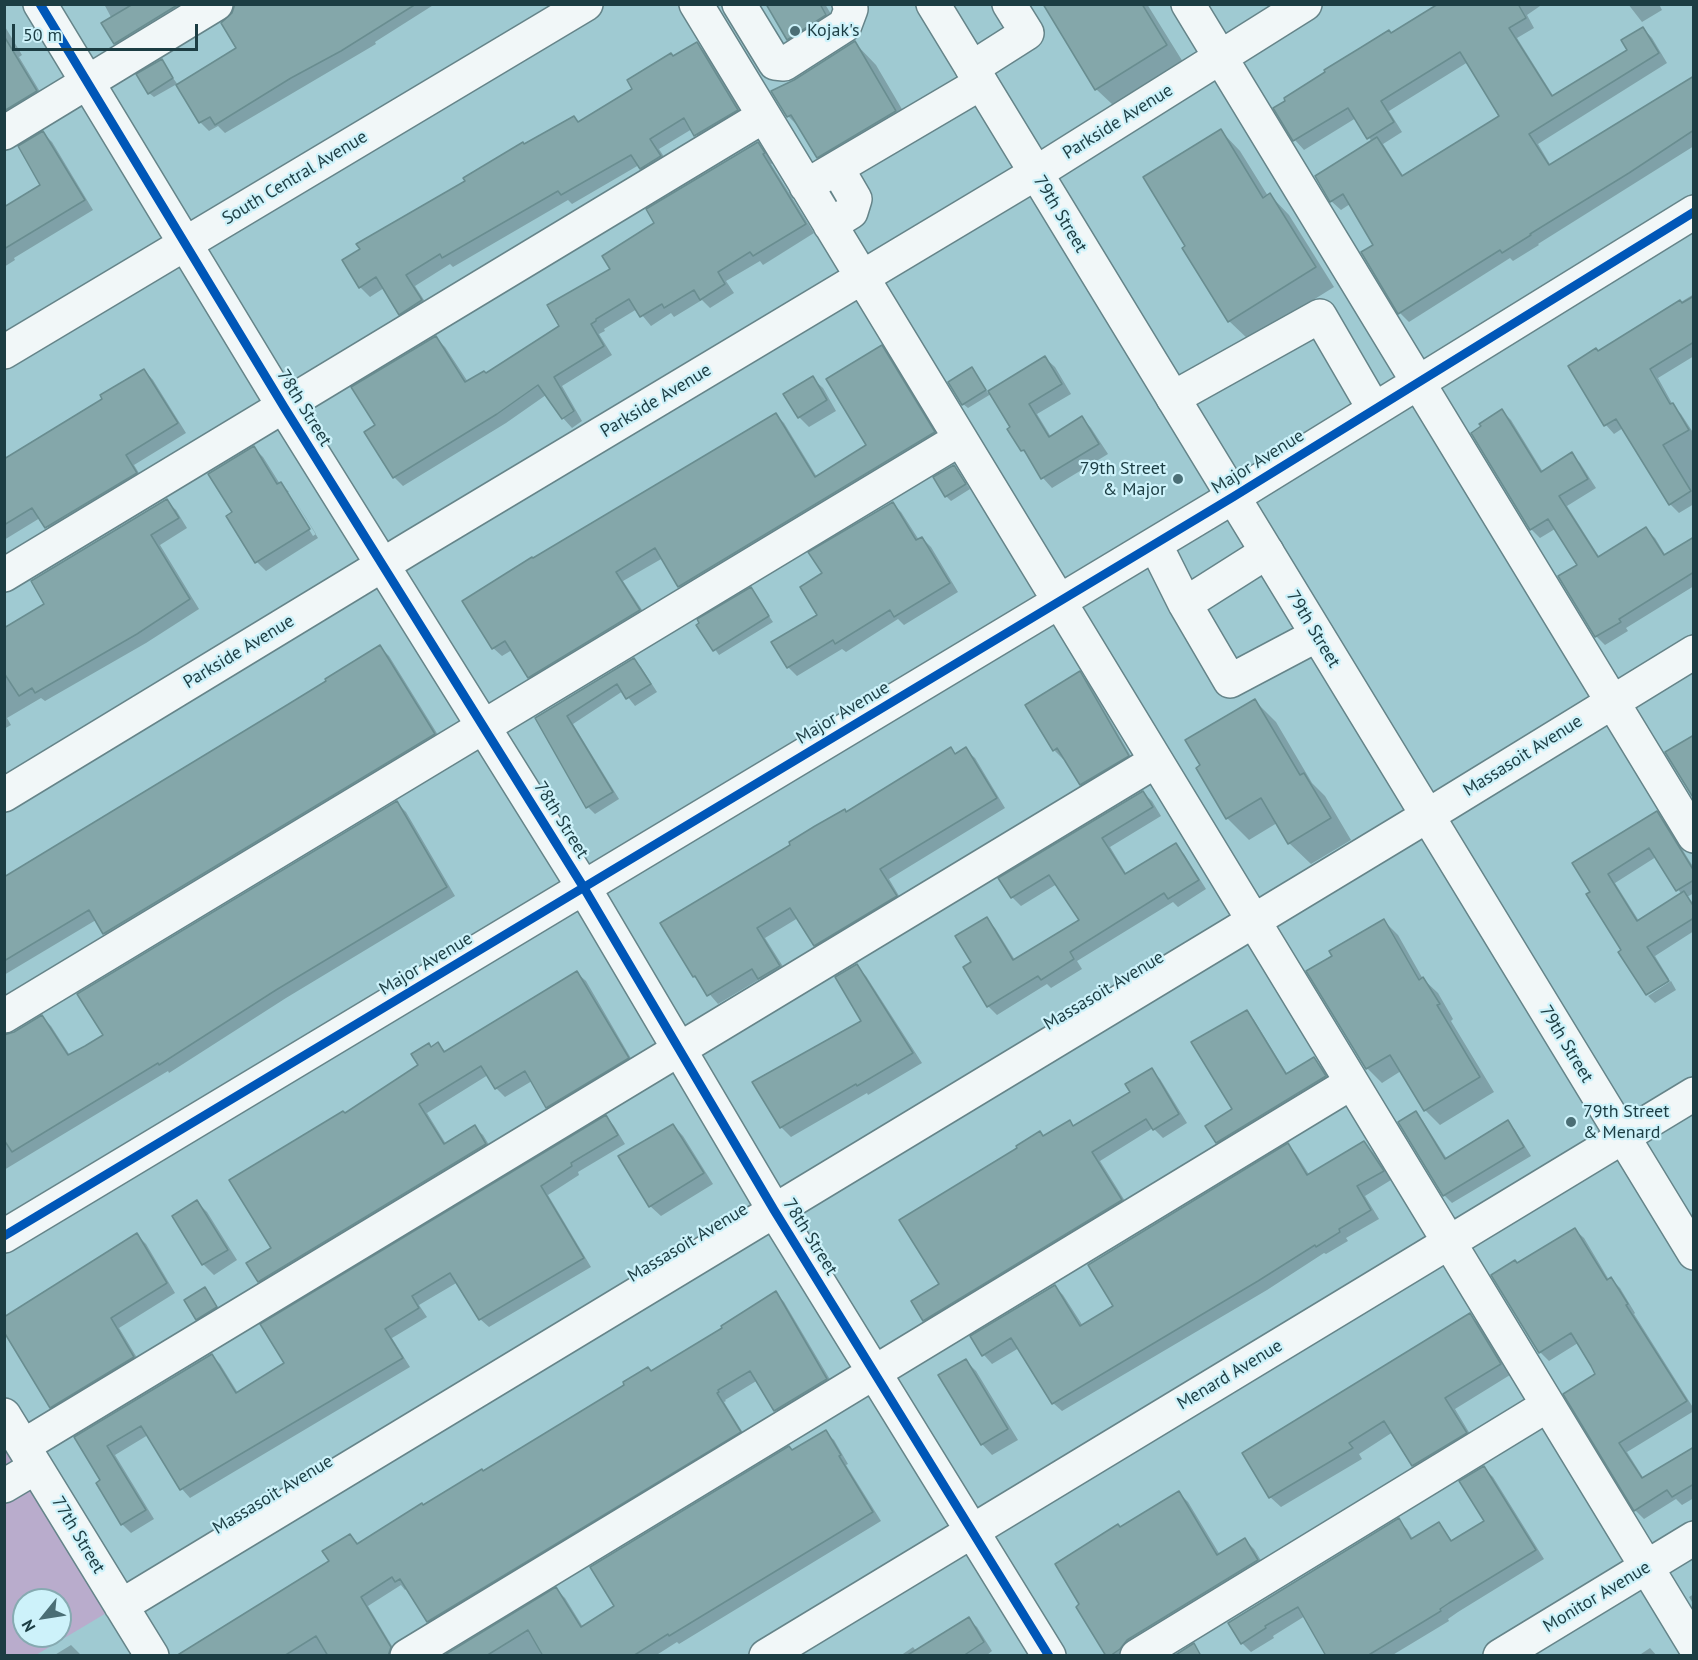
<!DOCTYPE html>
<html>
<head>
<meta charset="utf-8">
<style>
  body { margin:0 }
  #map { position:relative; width:1698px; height:1660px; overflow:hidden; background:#9fcad2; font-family:"PT Sans",sans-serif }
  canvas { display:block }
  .frame { position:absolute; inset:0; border:6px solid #1c3d43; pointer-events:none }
  .north { position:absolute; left:12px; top:1588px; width:60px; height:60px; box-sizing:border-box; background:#cdf2fa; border:2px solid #86aab1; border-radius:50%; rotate:240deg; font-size:16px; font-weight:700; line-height:24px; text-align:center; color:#1c3d43 }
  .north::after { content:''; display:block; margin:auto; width:21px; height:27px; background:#4a6e75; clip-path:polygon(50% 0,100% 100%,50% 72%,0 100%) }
  .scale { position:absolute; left:12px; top:24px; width:186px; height:27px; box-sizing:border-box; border:3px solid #1c3d43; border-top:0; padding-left:8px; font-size:18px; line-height:21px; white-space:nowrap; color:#1c3d43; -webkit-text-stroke:4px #cdf2fa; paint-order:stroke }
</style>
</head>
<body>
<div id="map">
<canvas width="1698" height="1660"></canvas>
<div class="frame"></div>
<div class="north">N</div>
<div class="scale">50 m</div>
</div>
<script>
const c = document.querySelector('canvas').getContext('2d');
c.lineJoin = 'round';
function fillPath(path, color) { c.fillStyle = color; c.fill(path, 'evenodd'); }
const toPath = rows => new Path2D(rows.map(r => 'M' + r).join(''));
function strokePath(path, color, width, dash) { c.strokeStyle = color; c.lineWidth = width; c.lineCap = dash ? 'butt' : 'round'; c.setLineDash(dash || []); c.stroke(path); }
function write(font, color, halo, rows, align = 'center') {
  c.font = font + ' "PT Sans",sans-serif'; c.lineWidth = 4.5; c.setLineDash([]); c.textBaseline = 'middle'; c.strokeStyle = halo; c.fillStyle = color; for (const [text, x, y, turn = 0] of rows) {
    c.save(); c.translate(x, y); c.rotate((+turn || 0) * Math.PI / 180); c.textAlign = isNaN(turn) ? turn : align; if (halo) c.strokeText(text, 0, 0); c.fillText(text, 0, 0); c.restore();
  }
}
fillPath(toPath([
  [4,1445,108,1612,36,1655,5,1655],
  [24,1600,60,1600,60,1636,24,1636]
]), '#b9accc');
fillPath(toPath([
  [104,4,202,4,124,52,115,43,112,19],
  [236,4,435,4,375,42,376,44,225,133,218,126,209,131,200,122,177,84,154,97,149,93,161,61,178,85,238,49,234,13],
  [768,4,825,4,841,31,804,55,788,39],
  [1045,4,1147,4,1183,62,1113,105,1096,89],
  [1447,4,1543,4,1527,15,1534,28,1517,38,1554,97,1629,51,1643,28,1652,38,1667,63,1538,144,1551,166,1694,77,1694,146,1538,244,1539,245,1513,261,1510,258,1409,322,1400,313,1375,245,1350,204,1341,210,1331,201,1372,142,1356,118,1304,150,1295,140,1275,109,1391,34],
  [1468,62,1501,116,1404,177,1383,144,1402,132,1389,111],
  [1628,4,1661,4,1660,6,1662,10,1642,22],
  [4,25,22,55,19,57,45,100,4,125],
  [855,43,876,65,916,133,839,178,818,157,801,129,788,116],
  [697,44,706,53,747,120,705,145,692,129,659,149,670,166,651,178,639,165,572,204,568,200,453,267,450,264,415,286,431,311,410,323,400,314,384,288,370,297,360,287,467,181,525,145,579,123,634,89,674,58],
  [1221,131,1240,151,1268,196,1270,195,1289,215,1334,287,1249,340,1229,321],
  [43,133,52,142,93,210,14,258,15,260,4,267,4,209,42,185],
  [758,144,767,153,773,163,771,164,814,233,763,265,760,261,726,281,734,293,710,308,702,300,674,317,671,313,651,326,637,309,604,329,605,331,599,334,612,355,562,386,582,421,572,428,563,418,546,395,506,423,403,486,394,477,377,426,436,338,445,347,468,382,486,375,561,326,657,224],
  [1694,294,1694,356,1658,378,1674,407,1681,414,1694,434,1694,504,1679,513,1670,504,1623,428,1614,434,1606,425,1598,353],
  [882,347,890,356,942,441,688,595,679,586,663,558,623,581,648,619,538,686,529,677,512,650,502,656,493,648,534,560,776,415,784,423,817,477,869,445],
  [1045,358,1055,367,1071,394,1037,414,1051,437,1082,418,1091,428,1108,454,1052,488,1043,478,1031,458,1022,450,991,394,968,408,963,404,972,369,988,393],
  [144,370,153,380,186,433,134,465,145,483,56,537,40,518,4,540,4,460,104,399],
  [812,378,823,388,836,411,809,427,799,417],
  [1502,411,1511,420,1543,472,1571,454,1580,463,1596,488,1567,506,1600,558,1646,529,1655,538,1666,556,1694,539,1694,586,1626,628,1628,631,1605,645,1596,636,1560,577,1579,565,1555,529,1540,538,1531,529],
  [254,448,263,457,280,484,281,484,289,492,286,492,313,536,316,534,290,492,318,538,266,571,257,562,228,516,234,513],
  [954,466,970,489,951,501,946,496],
  [166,501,176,510,187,528,160,545,199,609,146,643,45,701,41,698,7,718,11,725,4,729,4,630,46,604],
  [892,503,901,512,919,540,922,538,931,547,958,592,904,625,898,619,846,652,842,649,797,676,788,667,819,615,824,574],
  [751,589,773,622,719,655,698,625],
  [380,647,389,656,443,743,113,942,104,933,96,920,4,975,4,879,288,706],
  [634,660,641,667,657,692,635,706,623,691,573,724,619,799,595,814,588,807,537,718],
  [1080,673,1088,682,1136,765,1090,793,1081,784,1065,757,1063,759,1054,750,1027,705],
  [1255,701,1276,722,1312,783,1325,796,1351,840,1311,864,1289,843,1277,823,1249,840,1227,818,1198,768],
  [951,749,956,755,965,749,975,758,1005,808,889,879,905,906,824,955,815,945,798,918,765,938,789,976,769,988,760,979,718,1004,694,976,846,813],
  [1143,793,1152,801,1161,816,1110,847,1127,875,1175,845,1184,854,1206,889,1178,907,1173,902,1077,961,1082,969,1051,988,1047,984,997,1015,988,1006,973,963,986,919,995,928,1015,960,1081,921,1057,884,1021,906,1012,897,1000,879],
  [397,803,406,812,455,896,286,998,169,1073,168,1071,4,1170,4,1036,14,1033,42,1017,51,1026,71,1057,105,1036],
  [1657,813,1665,822,1694,868,1694,893,1687,897,1694,904,1694,931,1655,956,1669,979,1647,993,1588,895],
  [1656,857,1682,895,1639,921,1615,883],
  [1383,920,1398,935,1423,979,1438,993,1453,1019,1451,1021,1494,1092,1440,1125,1425,1110,1401,1071,1382,1083,1367,1068,1308,972],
  [856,966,866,976,922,1063,868,1095,867,1093,791,1137,781,1127,864,1021],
  [577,973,586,981,636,1067,556,1115,548,1107,532,1081,505,1097,496,1088,488,1075,427,1113,446,1144,474,1127,483,1135,494,1153,268,1290,259,1281,273,1248,345,1115,420,1066,432,1048,438,1044,446,1052],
  [1671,981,1676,990,1655,1003,1648,996],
  [1247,1012,1254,1020,1288,1075,1314,1059,1322,1067,1333,1084,1225,1150,1217,1142,1234,1110],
  [1151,1070,1160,1079,1187,1123,1163,1138,1153,1128,1100,1161,1130,1209,933,1328,924,1320,941,1285,1019,1148,1040,1133,1044,1137,1070,1122,1075,1127,1132,1093],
  [1415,1113,1423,1121,1447,1159,1508,1122,1515,1130,1531,1156,1452,1203,1444,1195,1400,1123],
  [606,1117,614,1126,625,1144,578,1172,579,1175,548,1195,591,1267,489,1327,480,1319,458,1282,419,1305,427,1317,392,1338,410,1367,190,1498,182,1489,148,1435,115,1455,154,1519,131,1533,122,1524,98,1484,102,1481,76,1438,212,1356,220,1364,238,1393,286,1363],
  [673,1125,683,1136,713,1184,661,1216,650,1206],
  [1364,1143,1373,1152,1391,1180,1365,1196,1379,1219,1346,1238,1348,1241,1326,1254,1324,1253,1267,1290,1062,1411,1053,1403,1019,1348,992,1364,984,1355,1055,1287,1063,1295,1083,1326,1115,1306,1287,1145,1296,1154,1310,1176],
  [197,1202,207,1212,237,1260,214,1275,203,1264,174,1216],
  [1575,1230,1584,1238,1609,1280,1611,1279,1620,1288,1635,1313,1634,1314,1694,1409,1694,1411,1627,1452,1644,1479,1694,1449,1694,1498,1682,1505,1676,1499,1644,1519,1635,1510,1597,1375,1578,1343,1549,1361,1540,1352,1518,1265],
  [137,1235,146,1244,175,1293,119,1328,142,1366,60,1416,51,1407],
  [205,1289,221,1312,202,1324,197,1319],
  [776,1293,784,1302,835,1388,784,1419,776,1410,758,1380,725,1400,726,1401,724,1402,748,1441,437,1630,428,1621,408,1588,405,1590,401,1585,368,1606,398,1656,203,1656,331,1562,350,1536,359,1544,484,1473,652,1372,724,1328],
  [1470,1315,1480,1325,1510,1375,1455,1409,1476,1444,1424,1475,1413,1465,1393,1432,1359,1454,1362,1459,1281,1507,1270,1497],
  [966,1361,976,1371,1018,1440,992,1455,982,1444,941,1376],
  [825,1432,834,1440,848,1464,846,1465,881,1521,679,1644,677,1642,655,1656,447,1656,556,1589,565,1598,583,1627,616,1607,793,1452],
  [1484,1468,1493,1477,1544,1559,1458,1612,1448,1619,1449,1621,1391,1656,1328,1656,1305,1616,1273,1636,1274,1638,1251,1652,1242,1643,1398,1520,1407,1529,1413,1539,1439,1524,1453,1542,1486,1521],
  [1179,1493,1188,1502,1220,1555,1245,1540,1254,1549,1266,1569,1130,1656,1108,1656,1120,1529],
  [1694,1594,1694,1605,1689,1597],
  [968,1619,977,1627,992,1651,986,1656,900,1656,913,1647,916,1651],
  [71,1645,82,1656,53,1656],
  [1650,1648,1657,1656,1638,1656]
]), '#0003');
const building = toPath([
  [133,4,179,4,114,44,101,23,133,4],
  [235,4,416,4,341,51,291,78,215,125,210,117,199,123,176,85,236,48,221,23,232,13,235,4],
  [766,4,820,4,826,15,787,40,766,4],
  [1043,4,1142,4,1167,45,1095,90,1043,4],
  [1438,4,1518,4,1526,18,1509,28,1552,96,1627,50,1621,40,1643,27,1659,53,1529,134,1549,165,1694,76,1694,130,1629,173,1530,234,1531,235,1502,253,1500,250,1398,314,1361,252,1373,245,1343,194,1330,202,1315,176,1377,137,1402,176,1499,116,1460,52,1381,101,1394,122,1367,139,1348,108,1293,141,1273,108,1285,101,1284,98,1325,72,1324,70,1360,48,1389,30,1391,33,1438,4],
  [4,36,37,91,4,111,4,36],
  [855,41,896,111,817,158,791,115,787,117,771,91,794,80,855,41],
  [697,42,738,110,694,136,684,118,650,139,661,156,640,169,631,155,561,195,558,191,442,258,440,254,406,275,422,300,399,315,376,277,359,288,342,260,360,249,356,244,465,181,463,178,523,142,524,144,574,116,578,122,632,89,627,80,671,53,673,56,697,42],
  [162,59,173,78,148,94,136,74,162,59],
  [1221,129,1263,198,1270,193,1316,267,1228,322,1182,248,1185,246,1143,177,1221,129],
  [43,131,85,200,4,249,4,207,40,185,18,146,43,131],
  [758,142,765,153,763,154,806,224,753,256,750,252,718,272,725,284,700,300,694,290,664,308,662,304,640,317,629,299,596,319,596,321,591,324,604,346,554,377,574,411,562,419,538,385,497,414,393,478,364,432,375,425,351,387,436,336,465,382,484,371,486,373,559,326,547,305,610,269,602,256,654,223,646,209,758,142],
  [1694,296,1694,342,1650,369,1670,404,1673,403,1689,430,1663,445,1691,491,1669,505,1616,419,1604,426,1568,366,1596,348,1598,351,1680,300,1682,303,1694,296],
  [882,345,935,432,678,587,655,548,616,572,640,610,528,678,505,641,492,649,462,601,532,557,533,558,776,413,815,477,866,445,826,379,882,345],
  [1045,356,1062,384,1029,404,1049,437,1082,416,1099,444,1041,479,1024,450,1021,451,1007,429,1010,427,988,391,1045,356],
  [972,367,986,390,962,405,948,382,972,367],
  [144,369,178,423,126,455,137,473,45,528,32,508,4,525,4,459,102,399,100,395,144,369],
  [813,376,827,400,798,418,783,394,813,376],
  [1502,409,1541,472,1572,452,1588,479,1559,496,1598,557,1646,527,1664,555,1694,537,1694,572,1619,619,1621,622,1595,637,1558,576,1577,565,1548,519,1530,530,1471,433,1481,426,1479,424,1502,409],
  [254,446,277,484,281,482,310,529,255,563,226,516,232,512,208,474,254,446],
  [954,465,966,484,945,497,933,477,954,465],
  [167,499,179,518,151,535,190,599,137,634,35,693,32,688,19,696,4,673,4,628,44,604,31,581,167,499],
  [893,502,916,540,922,537,950,583,894,617,890,610,835,644,833,640,787,668,771,642,817,615,800,587,822,573,808,552,893,502],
  [751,587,769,616,713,651,696,625,699,623,697,619,751,587],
  [380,645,435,734,103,934,89,910,4,961,4,877,287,705,326,681,325,679,380,645],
  [634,658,651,684,626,699,617,684,567,716,613,792,586,808,535,718,634,658],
  [1080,671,1129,756,1080,785,1057,748,1053,751,1025,705,1080,671],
  [1255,699,1300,775,1304,773,1331,818,1288,844,1261,798,1226,819,1196,768,1200,765,1185,740,1255,699],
  [1694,735,1694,799,1665,752,1694,735],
  [951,747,955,754,966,747,997,798,880,869,897,896,814,946,790,908,757,928,780,966,758,979,752,969,707,996,695,976,693,977,660,923,790,845,789,842,815,826,845,809,846,812,951,747],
  [1143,791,1153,807,1102,838,1125,874,1176,843,1199,880,1168,899,1164,893,1070,952,1074,959,1041,980,1038,976,987,1007,963,967,971,962,955,936,987,917,1013,960,1079,920,1049,875,1011,898,998,878,1143,791],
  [397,801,447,887,276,990,159,1065,158,1063,12,1152,4,1140,4,1035,14,1032,42,1015,68,1055,85,1046,103,1035,77,994,397,801],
  [1657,811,1694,871,1694,880,1676,891,1649,848,1608,874,1637,921,1684,891,1694,907,1694,918,1647,947,1669,981,1646,995,1618,952,1621,950,1586,894,1590,892,1572,863,1657,811],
  [1384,919,1419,980,1423,977,1440,1004,1437,1005,1480,1077,1424,1111,1390,1055,1366,1069,1306,971,1332,956,1329,951,1384,919],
  [857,964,913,1053,857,1086,856,1084,780,1128,752,1082,861,1021,835,977,857,964],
  [577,971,629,1058,546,1108,525,1071,495,1089,481,1066,419,1104,444,1144,475,1125,486,1144,258,1282,246,1263,271,1248,229,1180,343,1111,345,1113,418,1065,411,1054,429,1043,431,1047,438,1042,444,1052,577,971],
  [1247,1010,1286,1074,1314,1057,1326,1076,1216,1143,1205,1126,1232,1109,1191,1042,1247,1010],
  [1152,1068,1179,1114,1153,1130,1146,1119,1092,1152,1122,1200,923,1321,911,1301,939,1284,899,1220,1017,1148,1016,1146,1040,1131,1043,1136,1070,1120,1073,1126,1130,1092,1125,1084,1152,1068],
  [1416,1111,1445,1159,1508,1120,1524,1147,1443,1196,1398,1122,1416,1111],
  [606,1115,618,1135,571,1163,572,1166,541,1186,584,1258,479,1320,450,1273,412,1296,419,1308,385,1329,403,1358,180,1490,141,1426,107,1446,146,1510,121,1525,96,1483,100,1480,74,1437,212,1354,236,1393,284,1363,260,1324,606,1115],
  [673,1124,704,1173,649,1207,618,1156,673,1124],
  [1364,1141,1384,1171,1357,1186,1371,1210,1339,1229,1340,1232,1316,1247,1315,1245,1258,1281,1052,1404,1011,1338,982,1356,970,1336,1055,1285,1080,1326,1113,1306,1088,1265,1288,1143,1307,1175,1364,1141],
  [197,1200,228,1250,202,1265,172,1216,197,1200],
  [1575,1228,1607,1280,1611,1277,1628,1304,1626,1305,1687,1401,1619,1443,1642,1478,1694,1447,1694,1484,1672,1497,1667,1490,1634,1511,1563,1394,1595,1374,1591,1366,1571,1333,1539,1353,1491,1275,1515,1260,1517,1263,1575,1228],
  [137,1233,167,1283,111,1318,134,1357,50,1408,4,1332,4,1317,137,1233],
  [205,1287,217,1307,196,1320,184,1300,205,1287],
  [776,1291,827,1379,774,1411,750,1371,718,1390,719,1392,717,1393,741,1432,427,1622,400,1579,395,1582,392,1577,361,1597,391,1647,388,1656,328,1656,316,1636,284,1656,176,1656,329,1561,322,1551,350,1534,357,1544,422,1503,423,1505,482,1469,483,1471,624,1385,623,1382,648,1367,651,1371,722,1328,721,1326,776,1291],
  [1470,1313,1501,1364,1445,1398,1467,1433,1412,1466,1384,1421,1349,1443,1353,1448,1269,1498,1242,1453,1470,1313],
  [966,1359,1008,1429,981,1445,938,1375,966,1359],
  [826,1430,841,1455,839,1456,873,1512,669,1636,668,1634,633,1656,543,1656,528,1630,486,1656,447,1656,446,1654,556,1587,581,1627,614,1606,590,1567,789,1446,792,1450,826,1430],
  [1484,1466,1536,1550,1449,1603,1440,1609,1441,1611,1367,1656,1326,1656,1298,1607,1265,1626,1266,1628,1241,1644,1228,1623,1399,1518,1411,1539,1439,1522,1451,1541,1484,1521,1459,1481,1484,1466],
  [1179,1491,1217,1555,1245,1538,1258,1560,1127,1640,1120,1649,1110,1656,1106,1656,1076,1607,1079,1604,1055,1564,1118,1524,1120,1527,1179,1491],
  [969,1617,984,1642,963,1656,906,1656,969,1617],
  [1194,1643,1201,1656,1174,1656,1194,1643]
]);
fillPath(building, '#84a7aa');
strokePath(building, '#698d90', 1.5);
const minor = toPath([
  [40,4,284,407,584,888,774,1210,1049,1656],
  [696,4,1694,1645],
  [739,4,775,63,784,64,845,25,851,9,849,4],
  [1188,4,1694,836],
  [972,68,1027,33,1009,4],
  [4,133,216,4],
  [806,186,981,83],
  [830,225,851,212,855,199,837,168],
  [4,352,586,4],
  [1173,398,1320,316,1374,409],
  [1155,544,1185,604,1230,681,1317,635],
  [4,575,764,116],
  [1185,604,1267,552],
  [4,795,412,547,1036,173,1305,4],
  [4,1016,960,439],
  [4,1236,1233,497,1694,212],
  [4,1415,152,1656],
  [23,1446,1156,761],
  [4,1486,36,1467],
  [121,1606,1427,816,1694,652],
  [407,1656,1351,1083],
  [766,1656,1694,1094],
  [1137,1656,1548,1405],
  [1500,1656,1694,1538]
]);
const major = toPath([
  [933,4,1694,1253]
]);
strokePath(minor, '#658489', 36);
strokePath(major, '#658489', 36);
strokePath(minor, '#f1f7f8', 33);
strokePath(major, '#f1f7f8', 33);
strokePath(toPath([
  [40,4,284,407,584,888,774,1210,1049,1656],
  [4,1236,1233,497,1694,212]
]), '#0057b8', 9);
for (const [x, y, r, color] of [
  [795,31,6,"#4a6e75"],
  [1178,479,6,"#4a6e75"],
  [1571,1122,6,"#4a6e75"]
]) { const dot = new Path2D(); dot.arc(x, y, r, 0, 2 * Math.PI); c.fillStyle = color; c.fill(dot); strokePath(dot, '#cdf2fa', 2); }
write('18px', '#1c3d43', '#cdf2fa', [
  ["Kojak's",807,31],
  ["79th Street",1166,469,"right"],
  ["& Major",1166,490,"right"],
  ["79th Street",1583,1112],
  ["& Menard",1583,1133]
], 'left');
write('18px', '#1c3d43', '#cdf2fa', [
  ["Parkside Avenue",1118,122,-32],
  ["South Central Avenue",295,178,-31],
  ["79th Street",1060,214,59],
  ["Parkside Avenue",656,401,-31],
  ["78th Street",304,408,58],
  ["Major Avenue",1258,462,-32],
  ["79th Street",1313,629,59],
  ["Parkside Avenue",239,652,-31],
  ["Major Avenue",843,713,-31],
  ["Massasoit Avenue",1523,756,-32],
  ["78th Street",561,820,58],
  ["Major Avenue",426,964,-31],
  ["Massasoit Avenue",1104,991,-31],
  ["79th Street",1566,1044,59],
  ["78th Street",810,1237,58],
  ["Massasoit Avenue",688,1243,-31],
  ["Menard Avenue",1230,1375,-31],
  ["Massasoit Avenue",273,1495,-31],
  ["77th Street",78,1535,59],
  ["Monitor Avenue",1597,1597,-31]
]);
</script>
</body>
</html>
